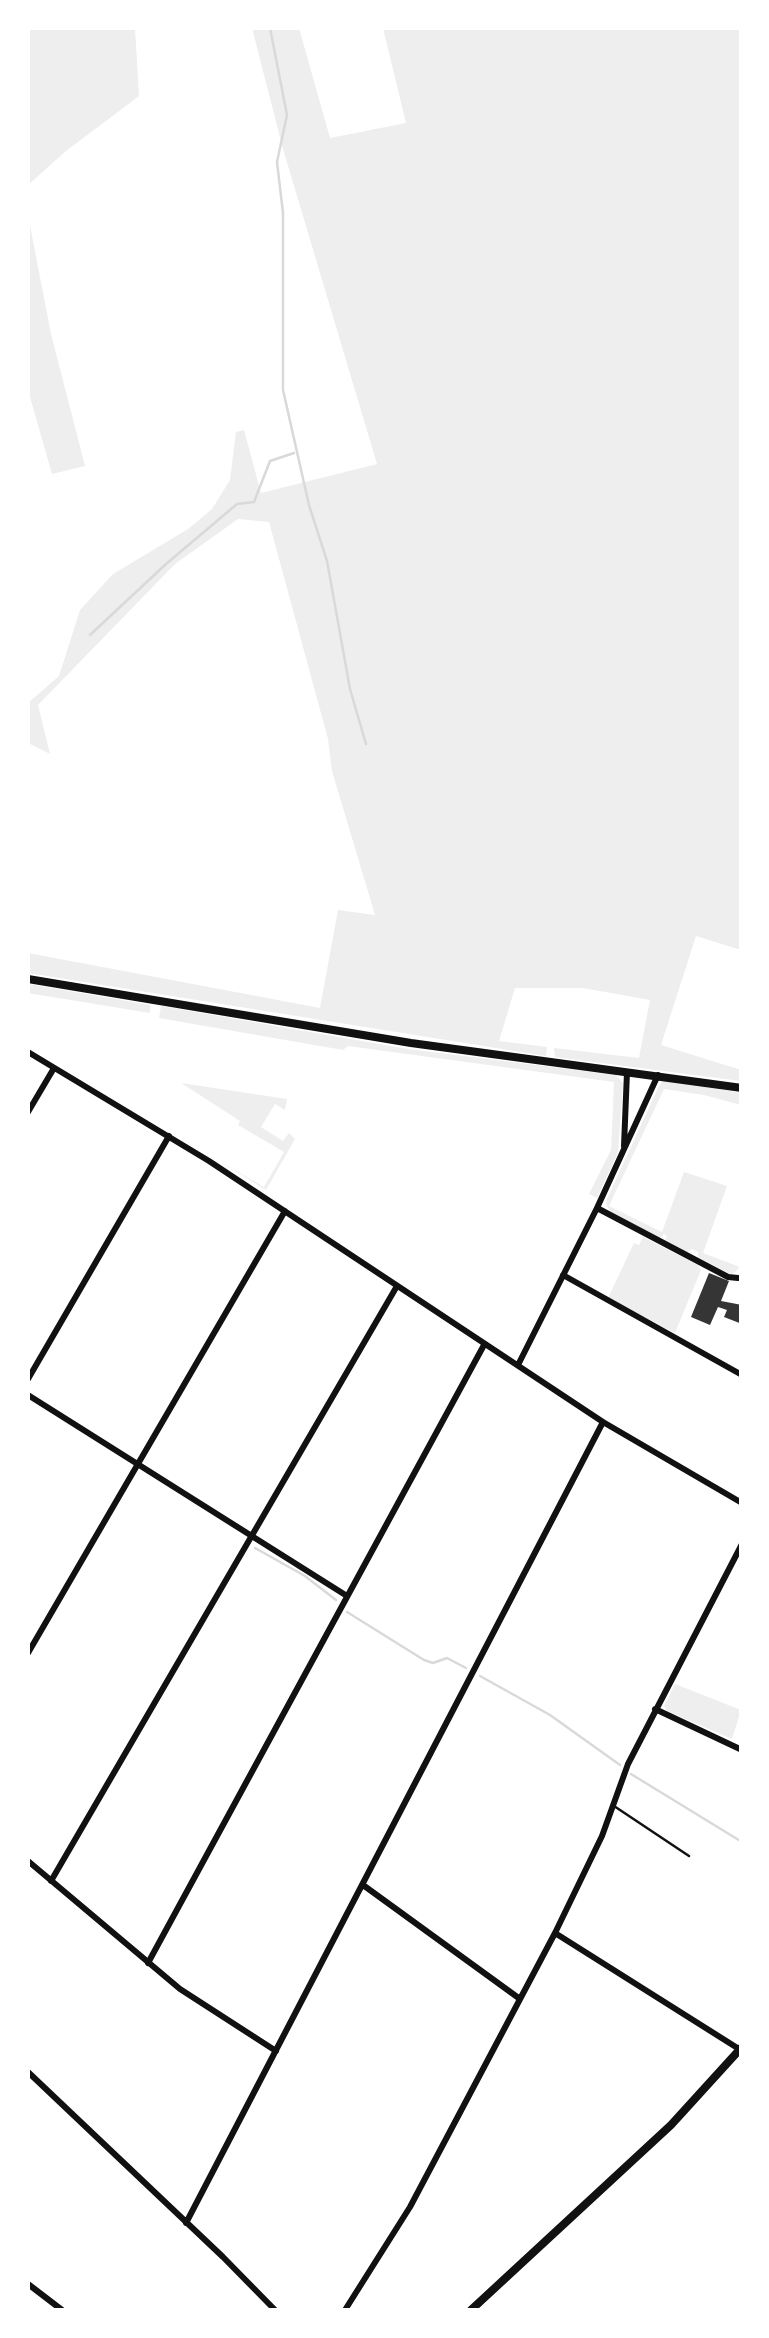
<!DOCTYPE html>
<html>
<head>
<meta charset="utf-8">
<style>
  body { margin:0 }
  #map { position:relative; width:769px; height:2338px; overflow:hidden; background:#fff; font-family:Manrope,sans-serif }
  canvas { display:block }
  .frame { position:absolute; inset:0; border:30px solid #fff; pointer-events:none }
</style>
</head>
<body>
<div id="map">
<canvas width="769" height="2338"></canvas>
<div class="frame"></div>
</div>
<script>
const c = document.querySelector('canvas').getContext('2d');
c.lineJoin = 'round';
function fillPath(path, color) { c.fillStyle = color; c.fill(path, 'evenodd'); }
const toPath = rows => new Path2D(rows.map(r => 'M' + r).join(''));
function strokePath(path, color, width, dash) { c.strokeStyle = color; c.lineWidth = width; c.lineCap = dash ? 'butt' : 'round'; c.setLineDash(dash || []); c.stroke(path); }
fillPath(toPath([
  [28,28,135,28,139,96,66,151,28,185],
  [252,28,299,28,330,138,406,123,383,28,741,28,741,950,696,936,661,1045,741,1070,741,1081,555,1057,554,1048,639,1058,650,1000,583,988,515,988,499,1041,547,1047,546,1056,28,973,28,953,320,1008,338,910,375,915,332,771,328,739,269,522,238,519,175,564,38,705,50,754,28,743,28,703,59,676,80,610,113,574,188,529,212,509,230,480,236,432,244,430,261,493,377,464,283,149],
  [28,215,51,334,85,466,52,474,28,390],
  [28,984,150,1005,150,1013,28,993],
  [161,1006,408,1049,616,1075,623,1083,618,1152,597,1198,589,1194,611,1150,614,1082,348,1046,343,1050,159,1018],
  [175,1079,181,1083,287,1099,285,1110,275,1104,261,1127,283,1141,289,1133,295,1139,266,1190,216,1159,264,1187,284,1152,238,1125,240,1121],
  [664,1080,741,1093,741,1105,704,1095,664,1089,609,1206,662,1232,684,1172,727,1186,703,1253,740,1267,734,1273,730,1274,698,1257,698,1252,692,1249,687,1252,665,1240,667,1236,664,1234,660,1238,611,1212,607,1206,606,1201,659,1086],
  [643,1237,698,1265,701,1270,675,1333,608,1298,634,1243,639,1245],
  [675,1684,741,1710,732,1739,667,1711,664,1706]
]), '#eee');
strokePath(toPath([
  [270,28,287,115,277,162,283,213,283,390,309,505,327,561,350,689,366,744],
  [90,635,166,564,237,504,254,502,270,461,294,453],
  [255,1548,305,1576,336,1600],
  [347,1612,424,1660,433,1663,447,1658,466,1668],
  [480,1676,550,1715,620,1765],
  [631,1774,742,1842]
]), '#d9d9d9', 2.5);
fillPath(toPath([
  [709,1273,729,1281,721,1301,742,1305,742,1324,724,1317,727,1310,718,1307,710,1325,691,1317]
]), '#353535');
strokePath(toPath([
  [614,1806,689,1856]
]), '#111', 2.5);
strokePath(toPath([
  [28,1052,209,1161,603,1422,742,1503],
  [28,1112,54,1068],
  [624,1146,627,1072],
  [597,1208,728,1277,738,1278],
  [563,1275,742,1375],
  [518,1365,597,1208,658,1075],
  [28,1379,169,1136],
  [28,1395,347,1596],
  [28,1653,285,1211],
  [655,1709,742,1750],
  [28,1861,180,1989,276,2051],
  [51,1881,397,1286],
  [363,1885,520,1999],
  [555,1933,739,2049],
  [148,1963,484,1345],
  [28,2072,223,2257,275,2310],
  [186,2223,603,1422],
  [28,2284,62,2310],
  [345,2310,410,2207,555,1933,602,1836,628,1764,742,1544]
]), '#111', 6);
strokePath(toPath([
  [28,979,411,1043,742,1088],
  [471,2310,671,2125,742,2047]
]), '#111', 8);
</script>
</body>
</html>
